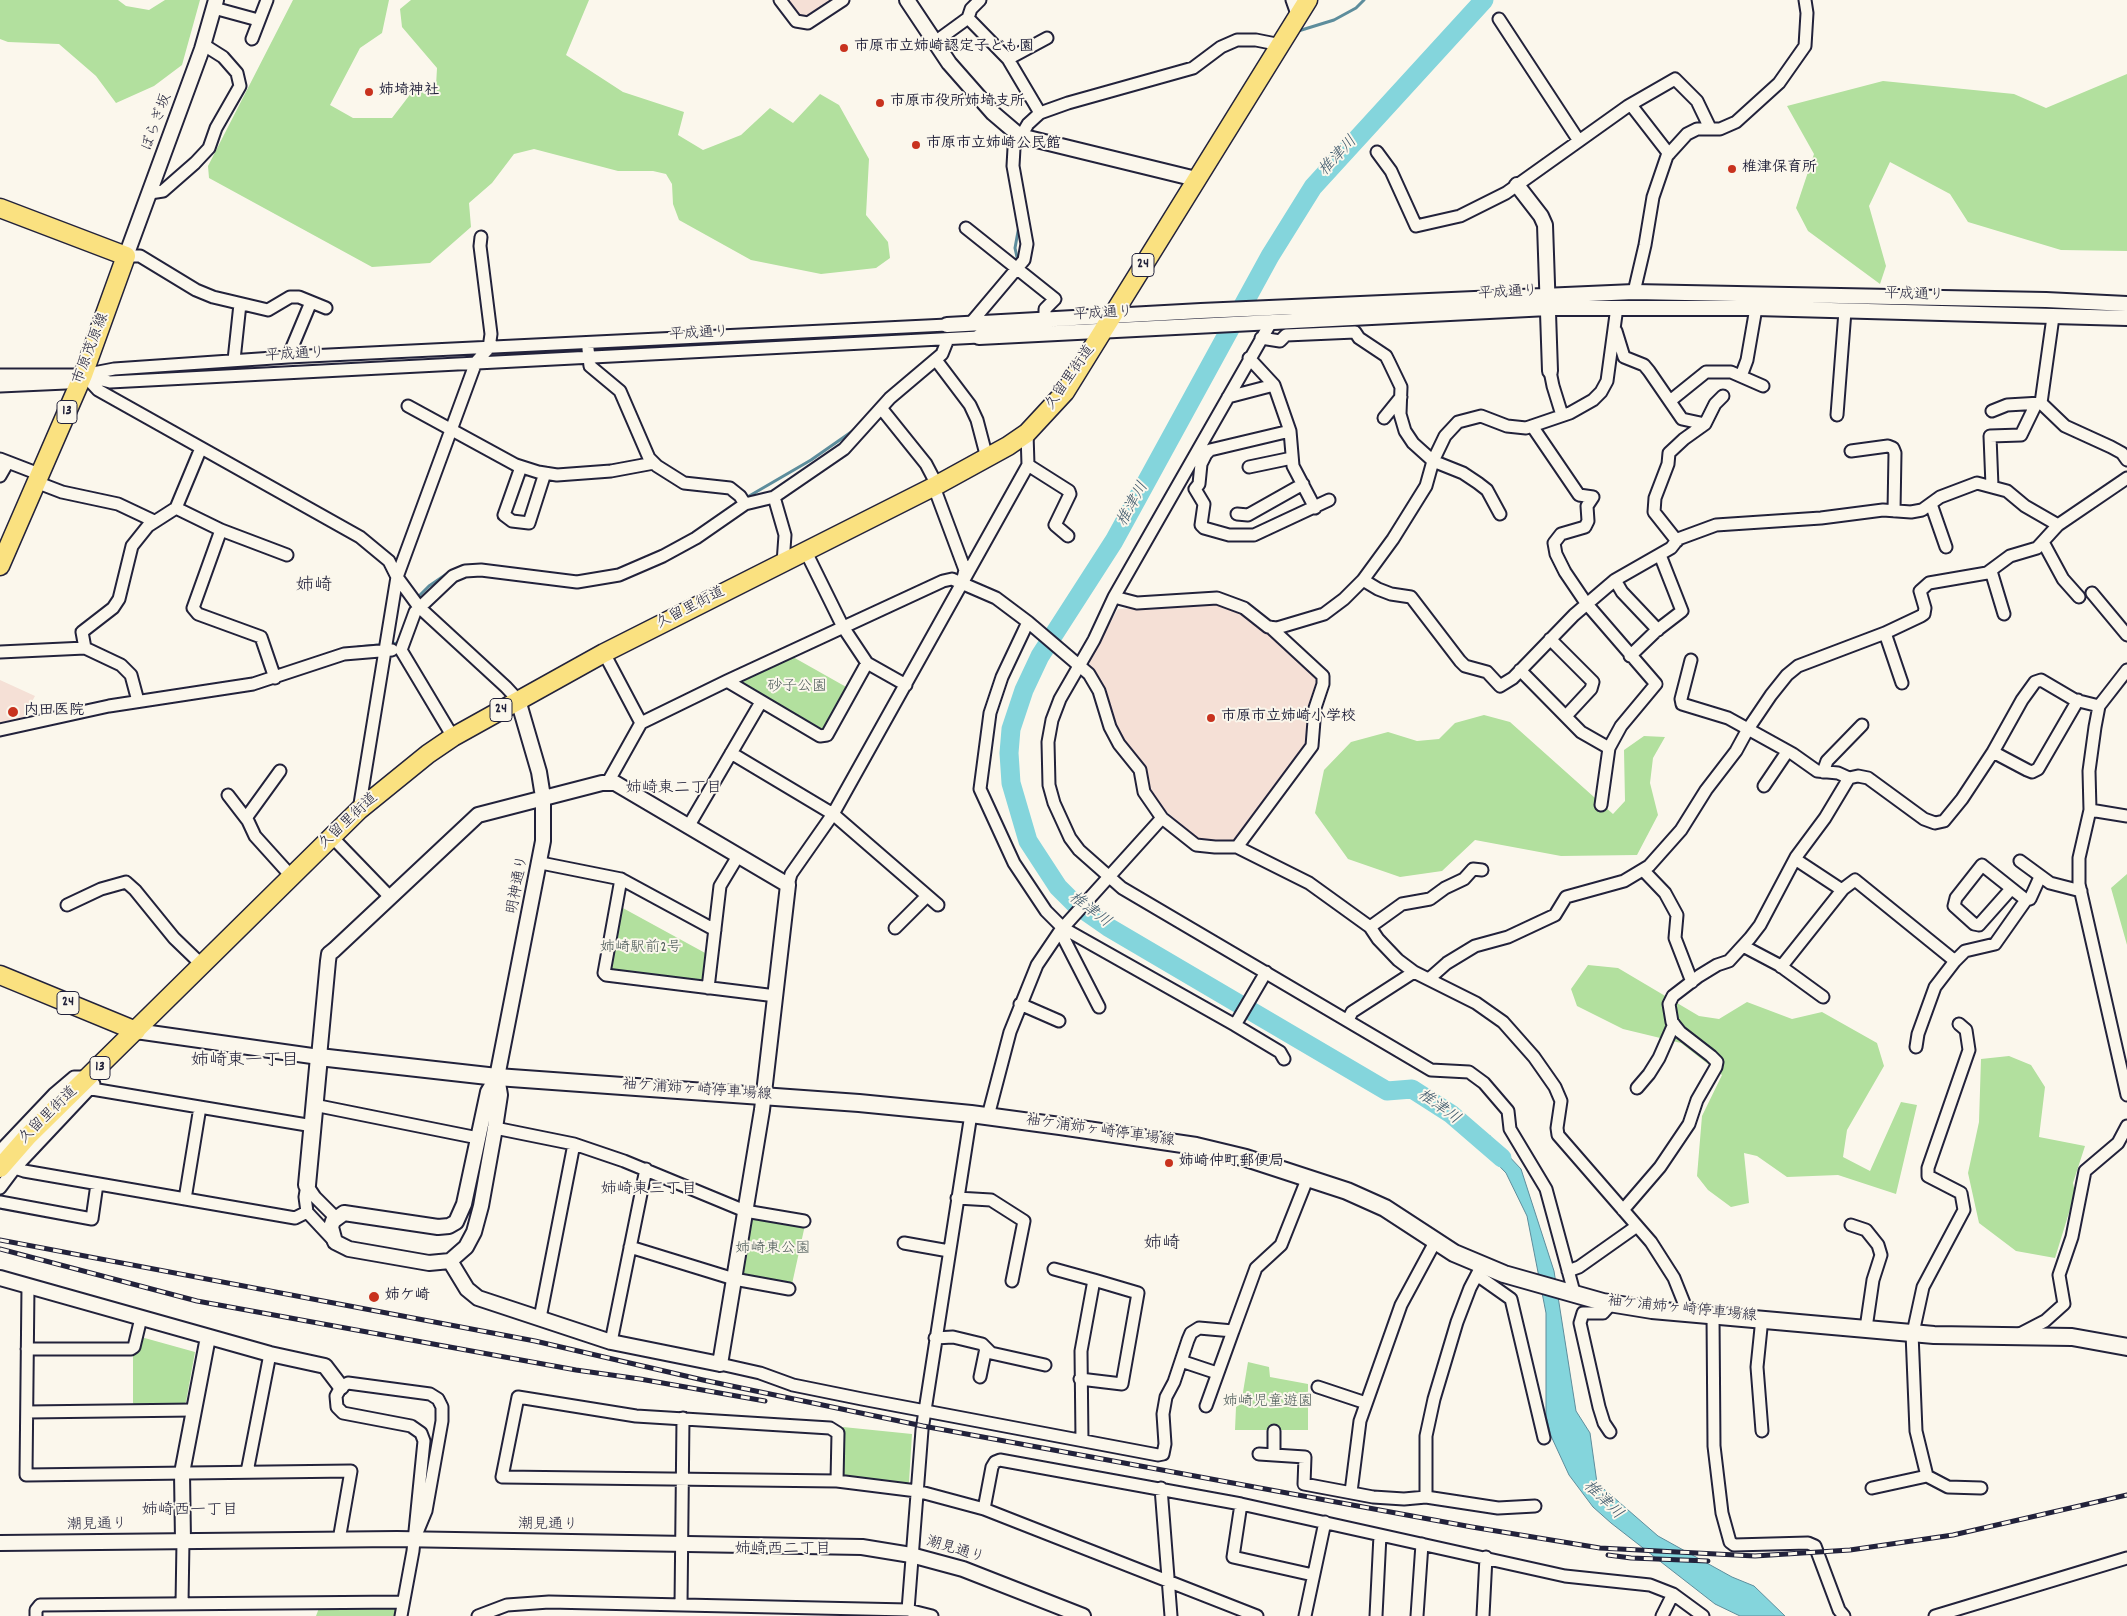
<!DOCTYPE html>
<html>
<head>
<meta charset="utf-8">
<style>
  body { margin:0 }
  canvas { display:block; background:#fbf7ec }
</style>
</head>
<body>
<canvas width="2127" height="1616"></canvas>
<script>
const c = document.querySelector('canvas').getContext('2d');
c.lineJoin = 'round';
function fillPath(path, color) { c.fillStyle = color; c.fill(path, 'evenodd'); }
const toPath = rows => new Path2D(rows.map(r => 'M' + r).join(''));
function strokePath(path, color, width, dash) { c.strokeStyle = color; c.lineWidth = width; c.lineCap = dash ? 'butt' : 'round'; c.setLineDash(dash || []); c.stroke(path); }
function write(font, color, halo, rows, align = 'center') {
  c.font = font + ' Dekko,"Klee One",sans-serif'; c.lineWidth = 4; c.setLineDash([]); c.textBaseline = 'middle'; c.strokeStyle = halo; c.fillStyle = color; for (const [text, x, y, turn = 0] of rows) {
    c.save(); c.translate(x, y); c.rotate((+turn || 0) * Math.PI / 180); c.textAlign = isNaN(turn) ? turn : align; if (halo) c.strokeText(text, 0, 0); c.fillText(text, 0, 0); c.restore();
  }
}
fillPath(toPath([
  [785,0,830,0,807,16,796,14],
  [1220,603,1253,617,1320,676,1307,749,1237,841,1201,841,1165,810,1150,791,1143,767,1120,739,1106,699,1107,690,1090,667,1089,660,1118,609],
  [0,680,35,696,18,727,0,731]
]), '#f5e0d6');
fillPath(toPath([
  [0,0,118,0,126,6,149,10,165,0,200,0,182,65,154,86,116,103,96,76,59,44,8,42,0,39],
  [293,0,389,0,382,33,360,48,330,105,353,118,392,118,412,92,436,86,437,68,402,27,400,9,411,0,589,0,566,55,623,92,684,112,678,135,703,150,741,135,770,108,793,123,820,94,839,105,869,159,866,215,888,242,890,258,876,268,821,274,751,260,679,220,673,204,672,184,666,174,653,171,618,171,534,149,514,154,492,183,469,203,471,227,430,263,372,267,209,178,208,166],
  [2127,74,2127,251,2061,250,1968,222,1950,194,1890,162,1869,206,1886,266,1880,284,1808,231,1796,208,1814,154,1787,106,1883,81,2014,94,2046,108],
  [793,657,848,688,825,730,820,731,741,685,741,680],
  [1484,715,1510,722,1613,814,1625,801,1624,750,1644,736,1665,737,1653,758,1650,783,1658,815,1637,855,1561,856,1475,840,1442,871,1400,877,1348,859,1315,813,1324,770,1351,742,1388,732,1417,741,1439,739,1455,723],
  [2127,874,2127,945,2111,888],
  [621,907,707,954,704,980,701,983,612,973,610,969],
  [1588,965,1618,968,1699,1016,1719,1019,1747,1002,1792,1019,1822,1012,1877,1043,1884,1066,1847,1130,1843,1157,1870,1171,1901,1102,1917,1105,1896,1194,1838,1175,1787,1177,1757,1156,1744,1153,1749,1203,1731,1207,1708,1190,1697,1176,1702,1116,1722,1075,1681,1043,1623,1029,1577,1006,1571,989],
  [2009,1056,2031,1065,2045,1087,2039,1137,2085,1146,2073,1183,2075,1193,2055,1258,2016,1251,1979,1223,1968,1173,1979,1122,1981,1059],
  [756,1218,805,1225,792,1284,746,1277,743,1273,752,1221],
  [141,1337,195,1352,186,1402,181,1406,136,1407,133,1403,133,1356],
  [1248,1362,1269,1367,1270,1377,1308,1384,1308,1430,1235,1430,1236,1407,1241,1404],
  [843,1427,912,1434,909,1482,906,1485,846,1478,843,1474],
  [394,1606,397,1610,396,1616,316,1616,319,1608]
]), '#b2e09e');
const water = toPath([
  [1490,1136,1521,1169,1554,1271,1576,1411,1590,1433,1597,1483,1658,1536,1732,1577,1754,1586,1785,1616,1740,1616,1715,1604,1611,1523,1593,1507,1569,1475,1551,1436,1546,1416,1546,1313,1527,1216,1506,1173,1480,1146,1490,1136]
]);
fillPath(water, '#84d5dc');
strokePath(water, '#5d8d9c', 1);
strokePath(toPath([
  [1295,32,1334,20,1356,8,1364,0],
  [1018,262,1015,248,1019,226],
  [744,499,811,460,857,428],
  [417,598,429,586,451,571],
  [404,627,413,603],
  [358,647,399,643,399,640],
  [5,724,35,717]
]), '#5d8d9c', 3);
strokePath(toPath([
  [1484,0,1313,187,1270,256,1114,541,1040,656,1024,690,1011,729,1009,753,1011,783,1028,841,1058,887,1075,904,1108,927,1387,1091,1412,1089,1451,1114,1502,1158]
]), '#84d5dc', 19);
const minor = toPath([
  [780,0,796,21,808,23,843,0],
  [1292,0,1298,17],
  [214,8,258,20],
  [968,18,1008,59,1040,113],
  [1499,19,1579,141],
  [252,39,267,0],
  [935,42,968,18,971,9,980,0],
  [1008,59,1047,38],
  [1631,105,1669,154],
  [1377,152,1391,171,1416,226,1460,216,1506,193,1628,106,1675,79,1697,101,1710,128],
  [150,193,163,191,195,163,209,148,216,128,240,86,237,73,223,57,204,45],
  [966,228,1055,299,1045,309,1045,319],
  [126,256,140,256,196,290,213,297,268,310,290,297,299,297,326,308],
  [1634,292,1645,245,1653,197,1667,156,1687,134,1697,129,1720,129,1736,122,1779,83,1805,46,1807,13,1805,0],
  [2053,317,2041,403,2065,426,2111,447,2122,453,2127,460],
  [970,324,1024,260,1027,244,1013,166,1014,148,1028,124,1040,113,1068,103,1193,68,1221,47,1237,40,1256,40,1281,45],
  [1270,324,1114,597,1094,640,1060,699,1052,720,1048,742,1049,785,1054,803,1070,838,1079,850,1122,888,1431,1070,1469,1072,1484,1083,1508,1111,1510,1129,1546,1189,1575,1296],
  [1616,331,1624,357,1644,365,1649,371,1682,419,1705,424],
  [1261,338,1280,341,1286,335,1355,332,1359,338,1386,356,1389,362,1401,387,1400,414,1405,431,1413,443,1433,461,1463,473,1478,483,1487,490,1500,514],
  [588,349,590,366,620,391,649,458,657,466,684,483,730,488,740,496,745,504],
  [288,357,311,302],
  [1249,358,1274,385,1290,431,1293,466,1315,508],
  [234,360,240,304],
  [936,360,970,405,977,420,987,458],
  [1550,371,1553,386,1562,415],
  [0,375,83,375,114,369,288,357,947,325],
  [85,376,98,390,360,537,389,561,397,577,419,607,506,687,518,700],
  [1741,376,1747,360,1756,308],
  [0,386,66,383,83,375,110,382,979,337],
  [1228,397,1274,385],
  [1670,401,1706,372,1731,372,1763,386],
  [408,406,516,465,538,472,557,475,611,471,654,463],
  [881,408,926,464,937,485],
  [1992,411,2007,405,2041,403],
  [1837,415,1845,311],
  [1384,418,1401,397],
  [1532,426,1579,495,1593,497,1587,506,1588,521,1585,527,1561,534,1554,543,1556,554,1565,572,1586,603,1656,684,1621,726,1609,748,1601,805],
  [1290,431,1210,450,1206,454,1201,464,1199,484,1195,489,1204,504,1201,525,1204,528,1229,535,1254,535,1329,500],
  [1851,451,1888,446,1893,448,1895,453,1894,511],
  [0,459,39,474],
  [1028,465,1069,491,1070,494,1055,525,1068,536],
  [521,467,504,515,512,521,529,523,545,473],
  [1249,467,1292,458],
  [0,476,8,462],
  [36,482,62,492,118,504,154,521],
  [1992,486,1990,436,2021,435,2036,404],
  [934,487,965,570,963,578],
  [774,497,785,535,783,563],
  [1931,504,1946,547],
  [176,508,221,530,287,555],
  [1237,514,1248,515,1303,484],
  [221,530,193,608,198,614,261,637,275,678],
  [1677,541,1654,512,1655,498,1668,464,1669,453,1684,439,1705,424,1715,404,1723,396],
  [2043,542,2063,579,2079,597],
  [806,552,843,627,867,663,906,685],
  [1991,571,2004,614],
  [1363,580,1378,589,1391,594,1411,597,1460,661,1465,666,1487,672,1500,686,1513,678,1574,615,1615,580,1671,548,1678,539,1716,525,1821,518,1883,510,1911,512,1922,510,1940,497,1977,483,2007,491,2025,506,2058,525],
  [1615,580,1622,592,1658,630],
  [2092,593,2127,635],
  [1114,597,1137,603,1217,598,1244,608,1268,627,1277,628,1324,614,1344,599,1363,580,1393,539,1426,486,1433,461,1445,436,1458,422,1481,416,1507,426,1526,428,1570,413,1593,400,1601,392,1607,381,1617,307],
  [1028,622,1002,677,990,713,980,789,1014,863,1046,911,1063,928,1235,1025,1280,1052,1284,1059],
  [1885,633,1902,683],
  [1550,639,1593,682,1591,689,1566,716],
  [85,648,82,632,113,608,119,599,132,546,148,526,176,508,201,448],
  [401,650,415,612,453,576,465,571,481,570,577,582,619,575,663,556,696,538,745,504,774,497,844,449,890,398,942,354,948,339],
  [401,650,453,737],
  [0,652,85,648,121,665,131,675,138,701],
  [604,653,641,723],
  [1630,656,1656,631,1682,611,1660,555],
  [1691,660,1681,699,1682,704,1728,718,1793,754,1817,771,1838,773,1849,778],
  [1520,670,1581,732,1609,748],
  [2127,670,2099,706,2095,727,2089,771,2090,810,2079,858,2079,884,2127,1095],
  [727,681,820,736,827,735,867,663],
  [0,730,109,706,253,684,344,654,392,650],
  [1993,752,2027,770,2032,772,2038,769,2078,700],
  [731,753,833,814,938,905],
  [1823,772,1827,761,1862,725],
  [608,782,641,723,727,681,943,581,952,579,996,598,1028,622,1089,674,1099,691,1110,727,1119,744,1140,770,1144,792,1162,818,1196,845,1215,847,1237,847,1309,883,1370,927,1378,939,1398,960,1414,972,1476,1003,1503,1022,1534,1057,1555,1087,1561,1101,1557,1128,1558,1135,1651,1242,1674,1278,1688,1313],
  [1764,786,1787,752],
  [228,795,248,821,255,836,292,877],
  [359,810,397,577,476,362,489,348,491,334,480,246,481,237],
  [2090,810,2127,816],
  [246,818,280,771],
  [688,827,761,702],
  [332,837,390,897],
  [1237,847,1312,746,1315,708,1323,684,1323,676,1270,627],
  [1795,859,1842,890],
  [2020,861,2050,883,2081,891],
  [541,863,621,879,715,930],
  [1643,870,1665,893,1677,915,1675,938,1692,982],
  [621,879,604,973,606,975,776,996],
  [788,885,791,874,833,814,1028,465,1027,433],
  [2011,889,1979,925,1974,924,1954,906,1956,898,1982,865,2026,900,2030,899,2040,877],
  [67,905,101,889,126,882,135,890,174,938,202,965],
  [1370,927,1402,904,1430,899,1445,888,1464,879,1473,869,1482,870],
  [895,928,927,896],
  [1060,931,1099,1007],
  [1743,946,1779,965,1823,997],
  [1781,967,1843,889,1855,880,1955,961],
  [1430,978,1447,963,1475,946,1508,937,1555,915,1566,897,1624,881,1649,866,1681,830,1706,790,1736,751,1748,729,1771,695,1787,675,1798,666,1885,633,1921,616,1924,614,1925,608,1920,591,1929,583,1987,573,2010,556,2037,548,2058,525,2127,478],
  [708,988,720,886,738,856],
  [1020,1004,1059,1021],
  [1348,1020,1352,1012,1414,972],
  [1235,1025,1266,972],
  [1916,1047,1918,1034,1935,987,1955,961,1965,951,1995,944,2026,900],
  [80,1087,313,1126],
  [1637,1088,1649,1074,1659,1058,1674,1024],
  [314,1105,478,1138],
  [988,1116,1010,1032,1037,965,1060,931,1162,818],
  [495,1128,574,1144,624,1161,745,1211,804,1221],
  [0,1151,54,1094,74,1077,90,1077],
  [15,1168,24,1171,295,1218,307,1212],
  [307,1185,305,1197,307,1212,335,1242],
  [307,1185,315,1197,336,1218],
  [0,1188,15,1168,94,1084],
  [957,1198,991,1200,1024,1221,1012,1281],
  [185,1199,200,1107],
  [0,1202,92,1219,97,1184],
  [1623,1210,1660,1167,1689,1124,1697,1100,1716,1067,1717,1062,1711,1056,1680,1032,1672,1022,1669,1004,1673,996,1699,976,1717,965,1729,961,1750,938,1760,925,1796,857,1825,818,1849,778,1858,776,1868,778,1924,819,1935,823,1944,821,1962,799,1993,752,2022,700,2035,682,2041,680,2075,700,2099,706],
  [1851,1225,1866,1230,1878,1245,1881,1255,1873,1280,1866,1328],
  [904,1243,949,1251],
  [630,1247,734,1279,789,1289],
  [1054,1269,1094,1280,1081,1351,1082,1440],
  [1568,1271,1579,1267,1637,1226],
  [1477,1275,1511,1299,1544,1438],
  [28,1286,26,1475,351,1471,339,1540],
  [1713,1314,1714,1446,1722,1513,1730,1542,1734,1545,1808,1543,1815,1546,1839,1610,1844,1616],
  [540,1318,574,1144],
  [1762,1318,1757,1367,1762,1431],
  [1912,1333,1916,1431,1927,1476,1948,1487,1981,1488],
  [1913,1333,1923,1287,1964,1210,1961,1193,1928,1176,1928,1168,1969,1050,1966,1030,1959,1024],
  [2018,1335,2045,1321,2064,1304,2059,1275,2072,1237,2085,1171,2118,1143,2127,1126],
  [935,1338,953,1337,982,1344,991,1353,1045,1365],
  [611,1342,646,1169],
  [27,1349,131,1349,134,1347,141,1318],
  [1181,1361,1217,1373],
  [720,1364,760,1373,793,1385,862,1399,1158,1455,1163,1454,1165,1444,1163,1414,1166,1397,1174,1382,1188,1340,1191,1333,1199,1328,1233,1331,1256,1268,1281,1245,1308,1177],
  [980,1377,986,1348],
  [1080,1379,1122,1384,1138,1293,1094,1280],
  [1318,1387,1366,1403],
  [1206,1406,1233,1331],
  [27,1412,194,1410],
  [1610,1432,1604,1423,1599,1407,1580,1323,1583,1313,1603,1313,1611,1304],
  [1259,1454,1305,1457,1304,1484,1373,1497,1404,1499,1426,1497,1498,1508,1535,1506],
  [1274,1455,1274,1431],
  [247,1472,270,1354],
  [837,1481,838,1433,830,1428,636,1416,518,1397,502,1477,837,1481,917,1491,984,1509,1257,1616],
  [1161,1488,1171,1616],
  [1872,1488,1927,1476],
  [1351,1492,1360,1421,1401,1305,1435,1242],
  [1426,1497,1426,1436,1434,1399,1457,1322,1470,1288,1482,1265],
  [1241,1504,1233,1557,1313,1575],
  [984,1509,992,1467,995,1462,1000,1460,1241,1504,1565,1576,1650,1585,1673,1594,1703,1616],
  [182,1604,183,1541],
  [681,1605,683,1418],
  [908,1610,922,1430,971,1114],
  [36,1616,36,1610,40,1605,403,1602],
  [401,1616,413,1551,424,1441,421,1433,411,1426,343,1413,337,1407,336,1396,341,1387,348,1383,430,1394,438,1399,442,1407,442,1421,426,1511,414,1540],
  [478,1616,507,1605,549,1602,908,1610,932,1616],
  [1305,1616,1325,1522],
  [1376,1616,1380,1535],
  [1417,1616,1422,1544],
  [1483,1616,1486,1557],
  [1662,1616,1673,1594],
  [1935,1616,2127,1558]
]);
const tertiary = toPath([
  [907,0,949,63,993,113,1020,136,1196,179],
  [1517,185,1541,216,1545,225,1550,371],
  [126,256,202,49,216,0],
  [947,325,1201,311,1634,292,2046,300,2127,304],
  [979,337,1548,308,1756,308,2127,318],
  [136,1031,319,1057,328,961,329,954,334,950,478,815,602,783,615,783,788,885,762,1110,720,1364,611,1342,478,1298,467,1289,450,1261],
  [497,1077,500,1095,495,1128,481,1206,474,1232,466,1247,450,1261,429,1263,349,1249,335,1242,331,1227,333,1221,344,1213,438,1227,449,1226,456,1222,464,1204,488,1092,497,1077],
  [497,1077,543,841,543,797,539,772,518,700],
  [0,1278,270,1354,325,1366,341,1387],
  [183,1541,182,1473,208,1337],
  [0,1543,397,1539,862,1547,911,1555,963,1569,1083,1616]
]);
const secondary = toPath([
  [307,1185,319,1057,497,1077,859,1103,971,1114,1060,1126,1196,1146,1246,1158,1347,1191,1385,1208,1454,1253,1504,1274,1603,1302,1652,1310,1934,1335,2072,1337,2127,1347]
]);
const primary = toPath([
  [0,208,126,256,83,375,0,566],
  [0,975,136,1031],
  [0,1168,28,1136,359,810,428,754,453,737,604,653,937,485,1008,446,1027,433,1065,392,1308,0]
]);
strokePath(minor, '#22223b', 15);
strokePath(tertiary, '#22223b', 18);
strokePath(secondary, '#22223b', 20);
strokePath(primary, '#22223b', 21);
strokePath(minor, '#fbf7ec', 11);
strokePath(tertiary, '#fbf7ec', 14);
strokePath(secondary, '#fbf7ec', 16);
strokePath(primary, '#fae180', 18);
const rail = toPath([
  [0,1240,535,1341,703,1380,923,1426,1472,1527,1600,1548,1755,1556,1850,1550,1953,1535,2127,1495],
  [0,1249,197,1301,576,1370,640,1379,765,1401],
  [1608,1555,1631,1558,1708,1561]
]);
strokePath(rail, '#22223b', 5);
strokePath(rail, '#fbf7ec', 3, [9]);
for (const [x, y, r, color] of [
  [844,48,5,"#c8321e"],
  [369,92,5,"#c8321e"],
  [880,103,5,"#c8321e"],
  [916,145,5,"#c8321e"],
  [1732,169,5,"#c8321e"],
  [13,712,6,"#c8321e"],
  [1211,718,5,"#c8321e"],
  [1169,1163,5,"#c8321e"],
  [374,1297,6,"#c8321e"]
]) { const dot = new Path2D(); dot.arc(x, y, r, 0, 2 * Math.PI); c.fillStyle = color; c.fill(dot); strokePath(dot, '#fbf7ec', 2); }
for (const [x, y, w] of [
  [1143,265,22],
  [67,412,20],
  [501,710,22],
  [68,1003,22],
  [100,1068,20]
]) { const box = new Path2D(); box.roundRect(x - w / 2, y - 11.5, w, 23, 4); c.fillStyle = '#fbf7ec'; c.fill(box); strokePath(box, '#22223b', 1); }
write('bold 14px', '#22223b', null, [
  ["24",1143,265],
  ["13",67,412],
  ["24",501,710],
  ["24",68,1003],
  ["13",100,1068]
]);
write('bold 15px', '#22223b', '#fbf7ec', [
  ["市原市立姉崎認定子ども園",854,48],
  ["姉埼神社",379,92],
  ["市原市役所姉埼支所",890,103],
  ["市原市立姉崎公民館",926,145],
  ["椎津保育所",1742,169],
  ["内田医院",24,712],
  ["市原市立姉崎小学校",1221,718],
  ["姉崎仲町郵便局",1179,1163],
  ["姉ケ崎",385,1297]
], 'left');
write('15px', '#22223b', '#fbf7ec', [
  ["ぼらぎ坂",158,123,-70],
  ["平成通り",1508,294,-3],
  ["平成通り",1914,296,2],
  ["平成通り",1103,315,-3],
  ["平成通り",699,335,-3],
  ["市原茂原線",92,349,-69],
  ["平成通り",295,356,-3],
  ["久留里街道",1071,378,-55],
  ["久留里街道",691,609,-27],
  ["久留里街道",349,822,-43],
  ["明神通り",519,885,-79],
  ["袖ケ浦姉ヶ崎停車場線",697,1091,4],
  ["久留里街道",49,1116,-44],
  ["袖ケ浦姉ヶ崎停車場線",1100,1132,8],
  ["袖ケ浦姉ヶ崎停車場線",1682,1310,6],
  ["潮見通り",97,1526,-1],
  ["潮見通り",548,1526,1],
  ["潮見通り",955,1551,17]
]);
write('15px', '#4d5b59', '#fbf7ec', [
  ["砂子公園",797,688],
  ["姉崎駅前2号",641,949],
  ["姉崎東公園",773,1250],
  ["姉崎児童遊園",1268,1403]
]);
write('italic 16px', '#3f586b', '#fbf7ec', [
  ["椎津川",1339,157,-47],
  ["椎津川",1134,505,-61],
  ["椎津川",1089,911,37],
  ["椎津川",1438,1108,36],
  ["椎津川",1602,1501,44]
]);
write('16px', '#22223b', '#fbf7ec', [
  ["姉崎東二丁目",674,790],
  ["姉崎東三丁目",649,1191],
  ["姉崎西一丁目",190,1512],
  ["姉崎西二丁目",783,1551]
]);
write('18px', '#22223b', '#fbf7ec', [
  ["姉崎",314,588],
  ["姉崎東一丁目",245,1063],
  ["姉崎",1162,1246]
]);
</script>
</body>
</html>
